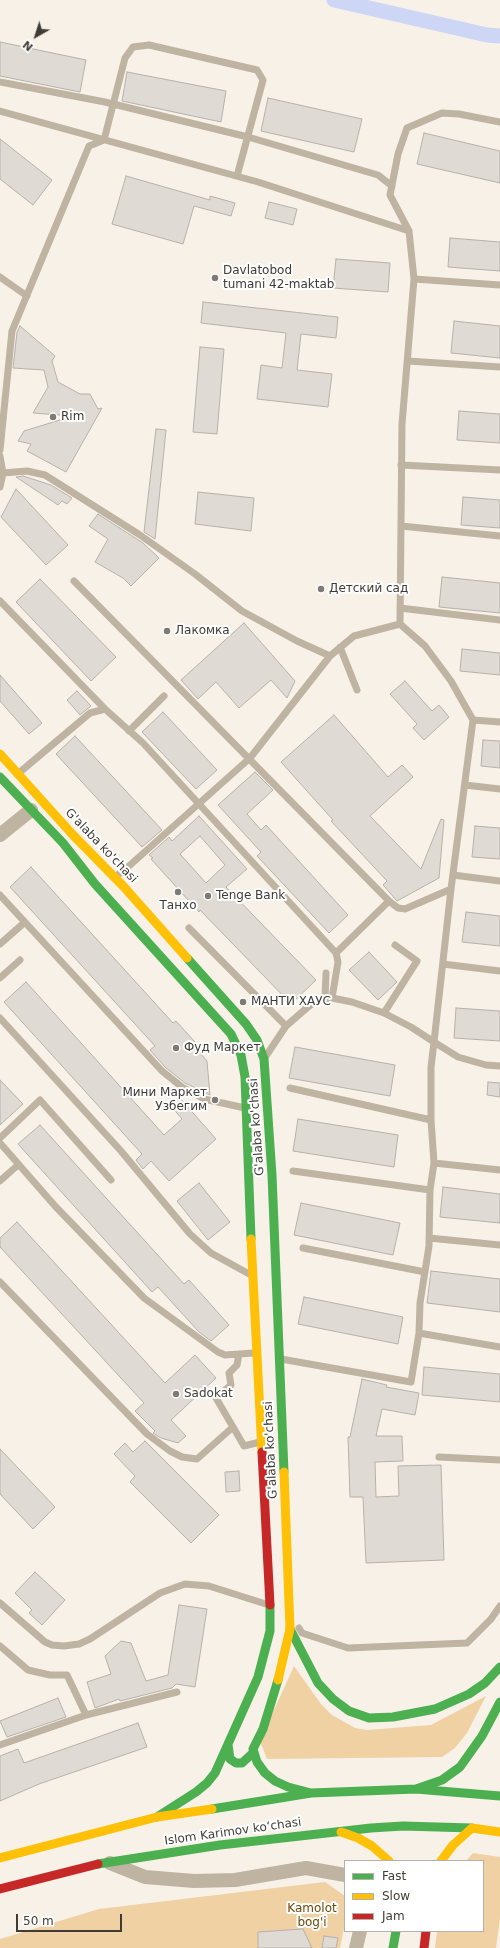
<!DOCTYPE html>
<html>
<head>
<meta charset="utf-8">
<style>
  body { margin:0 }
  #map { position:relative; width:500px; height:1948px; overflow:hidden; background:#f7f1e8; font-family:"DejaVu Sans",sans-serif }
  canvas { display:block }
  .legend { position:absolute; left:344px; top:1860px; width:140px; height:72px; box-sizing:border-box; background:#fff; border:1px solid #b2b1ae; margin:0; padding:5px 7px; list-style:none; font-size:12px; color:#3f3b35 }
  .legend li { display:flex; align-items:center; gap:8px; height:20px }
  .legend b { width:20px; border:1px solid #b2b1ae }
  .north { position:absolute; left:16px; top:16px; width:40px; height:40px; -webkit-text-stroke:3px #fff; paint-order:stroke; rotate:219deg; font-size:11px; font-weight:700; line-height:16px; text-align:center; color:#3f3b35 }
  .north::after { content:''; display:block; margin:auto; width:14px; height:18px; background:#3f3b35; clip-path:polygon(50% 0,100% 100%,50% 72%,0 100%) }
  .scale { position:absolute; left:16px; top:1914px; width:106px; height:18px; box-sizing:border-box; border:2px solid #3f3b35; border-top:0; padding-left:5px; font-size:12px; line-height:14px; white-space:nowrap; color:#3f3b35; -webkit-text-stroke:3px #fff; paint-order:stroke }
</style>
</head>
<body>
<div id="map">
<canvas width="500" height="1948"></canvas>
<ul class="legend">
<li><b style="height:5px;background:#4caf50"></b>Fast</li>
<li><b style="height:5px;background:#ffc107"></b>Slow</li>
<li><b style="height:5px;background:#c62828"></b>Jam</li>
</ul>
<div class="north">N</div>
<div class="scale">50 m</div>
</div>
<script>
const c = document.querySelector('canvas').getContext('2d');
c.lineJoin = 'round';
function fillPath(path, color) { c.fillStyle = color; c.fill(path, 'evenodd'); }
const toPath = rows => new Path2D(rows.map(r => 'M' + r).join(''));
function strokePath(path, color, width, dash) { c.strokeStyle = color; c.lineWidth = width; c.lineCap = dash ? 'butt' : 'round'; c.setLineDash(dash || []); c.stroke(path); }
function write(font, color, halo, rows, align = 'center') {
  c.font = font + ' "DejaVu Sans",sans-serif'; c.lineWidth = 4; c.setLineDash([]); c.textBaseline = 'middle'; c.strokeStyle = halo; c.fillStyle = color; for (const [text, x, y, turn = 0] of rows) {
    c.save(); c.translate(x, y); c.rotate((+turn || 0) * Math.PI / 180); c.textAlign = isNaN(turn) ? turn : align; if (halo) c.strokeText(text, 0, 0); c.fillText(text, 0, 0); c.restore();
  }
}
fillPath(toPath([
  [294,1666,321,1704,332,1715,355,1728,367,1730,431,1725,486,1696,467,1733,455,1748,442,1757,267,1759,260,1741],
  [473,1853,500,1857,500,1918,496,1948,435,1948,437,1931,483,1931,483,1861,466,1861],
  [325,1882,345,1896,345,1923,340,1948,0,1948,0,1939,99,1909]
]), '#efd1a4');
strokePath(toPath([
  [334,0,487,35,500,36]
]), '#cdd7f5', 15);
const building = toPath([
  [0,42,86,60,80,92,0,76,0,42],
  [127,72,226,91,221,122,122,101,127,72],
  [268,98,362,119,354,152,261,131,268,98],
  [424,133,500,151,500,183,417,164,424,133],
  [0,139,52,180,33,205,0,179,0,139],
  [126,176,210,200,210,196,235,203,231,216,194,206,183,244,112,224,126,176],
  [269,202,297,209,293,225,265,218,269,202],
  [450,238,500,242,500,271,448,267,450,238],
  [336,259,390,263,388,292,333,288,336,259],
  [203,302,338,317,336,338,301,334,297,370,332,374,328,407,257,399,261,365,282,368,286,333,201,323,203,302],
  [454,321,500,326,500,358,451,353,454,321],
  [20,326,55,356,52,361,58,382,80,394,90,394,98,409,102,408,66,472,27,451,31,444,18,441,24,431,73,416,33,413,48,387,44,370,13,368,17,332,20,326],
  [200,347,224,349,217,434,193,432,200,347],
  [459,411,500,414,500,443,457,440,459,411],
  [156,429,166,430,155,539,144,532,156,429],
  [23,476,51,485,72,498,67,504,62,501,58,505,16,477,23,476],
  [16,489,68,545,46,565,1,517,16,489],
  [198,492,254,498,251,531,195,524,198,492],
  [463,497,500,500,500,528,461,525,463,497],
  [98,514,143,543,159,558,131,586,123,578,95,562,108,539,89,526,98,514],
  [442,577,500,583,500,613,439,607,442,577],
  [40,579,116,657,91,681,16,602,40,579],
  [244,623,295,681,287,698,271,680,239,708,216,682,198,699,181,680,244,623],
  [462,649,500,653,500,675,460,671,462,649],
  [0,675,42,723,29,734,0,701,0,675],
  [405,681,432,711,439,705,449,717,424,740,413,728,417,724,390,694,405,681],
  [77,691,91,706,80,715,67,700,77,691],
  [163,712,217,770,196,789,142,732,163,712],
  [334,715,388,777,402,765,413,777,370,816,421,869,441,819,444,820,439,878,397,901,383,885,387,881,331,821,333,820,281,762,334,715],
  [75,736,162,830,142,847,56,754,75,736],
  [483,740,500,741,500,768,481,766,483,740],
  [255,772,273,790,247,814,261,830,266,825,348,915,329,933,257,856,261,852,218,805,255,772],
  [199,816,247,869,226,887,316,980,291,1004,200,910,199,912,151,859,153,858,149,855,169,837,172,841,199,816],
  [200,836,225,865,206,883,180,854,200,836],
  [475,826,500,828,500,859,472,857,475,826],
  [31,867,173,1023,176,1021,203,1051,200,1053,207,1061,210,1095,185,1083,165,1067,150,1050,155,1046,10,887,31,867],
  [466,912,500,916,500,946,462,942,466,912],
  [369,952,397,982,378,1000,349,970,369,952],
  [26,982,164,1135,182,1119,170,1105,179,1097,216,1139,169,1181,151,1161,143,1169,136,1160,142,1154,4,1002,26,982],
  [456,1008,500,1011,500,1041,454,1038,456,1008],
  [295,1047,395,1065,390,1096,289,1078,295,1047],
  [0,1080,23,1104,0,1125,0,1080],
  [488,1082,500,1083,500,1097,487,1095,488,1082],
  [298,1119,398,1135,394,1167,293,1151,298,1119],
  [40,1125,184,1284,189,1280,229,1325,211,1341,199,1332,158,1287,152,1292,18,1144,40,1125],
  [199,1183,230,1222,208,1240,177,1201,199,1183],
  [443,1187,500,1194,500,1223,440,1217,443,1187],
  [301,1203,400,1223,393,1255,294,1235,301,1203],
  [17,1222,165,1383,195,1355,216,1378,171,1420,186,1436,178,1443,161,1438,153,1433,155,1431,135,1411,144,1403,0,1247,0,1238,17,1222],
  [431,1271,500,1279,500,1312,427,1303,431,1271],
  [304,1297,403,1317,398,1344,298,1324,304,1297],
  [424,1367,500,1374,500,1402,422,1395,424,1367],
  [362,1379,387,1385,386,1387,419,1393,415,1415,382,1409,376,1436,402,1436,403,1461,375,1462,376,1497,399,1496,398,1466,441,1465,444,1560,366,1563,363,1497,350,1497,348,1437,350,1437,362,1379],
  [145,1441,219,1515,191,1543,130,1482,135,1476,114,1454,125,1443,133,1452,145,1441],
  [0,1449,55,1507,33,1529,0,1494,0,1449],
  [239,1471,240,1491,226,1492,225,1472,239,1471],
  [35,1572,65,1600,42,1625,29,1613,32,1610,15,1593,35,1572],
  [179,1605,207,1609,195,1687,176,1684,172,1688,120,1701,119,1699,95,1708,87,1682,111,1674,105,1656,121,1641,131,1643,146,1681,168,1675,179,1605],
  [58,1698,66,1717,7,1737,0,1721,58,1698],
  [138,1723,147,1747,39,1784,0,1801,0,1756,18,1749,24,1763,138,1723],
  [303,1929,312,1948,258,1948,258,1932,303,1929],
  [324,1936,338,1938,336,1948,322,1948,324,1936]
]);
fillPath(building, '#dfdad3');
strokePath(building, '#b6b1aa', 1);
strokePath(toPath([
  [0,82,105,102,248,137,378,175,392,186],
  [0,111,258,182,409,231],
  [0,277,27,296],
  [414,279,500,285],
  [408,361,500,367],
  [0,450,12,331,89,146,104,140,125,58,133,47,149,45,257,70,263,80,237,176],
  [0,456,3,473],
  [401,465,500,470],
  [0,487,3,473,27,471,45,475,140,535,195,574,242,611,297,641,330,656],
  [401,526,500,536],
  [74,581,389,901,398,908,405,909,451,889],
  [0,601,105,709],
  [400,608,500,620],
  [400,624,402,424,414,279,409,231,390,195,398,154,407,128,442,113,459,114,500,122],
  [340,647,357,690],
  [473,720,500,722],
  [129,731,164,696],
  [20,772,90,713,105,709,143,743,336,953,338,962,332,998],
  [465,785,500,789],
  [453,875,500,881],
  [115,877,129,866,250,758,330,656,354,636,400,624,425,646,451,681,473,720,451,889,434,1042,411,1027,384,1013,352,1002,332,998,314,1002,301,1013,286,1026,266,1056],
  [0,895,162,1071,182,1087,204,1099,245,1108],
  [189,928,286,1026],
  [0,944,25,922],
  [336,953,389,901],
  [443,964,500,971],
  [0,978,20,960],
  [325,999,326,973],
  [384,1013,417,961,395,945],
  [0,1018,121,1151,190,1234,211,1253,251,1275],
  [290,1088,431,1120],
  [0,1138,40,1100,111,1180],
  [0,1143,55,1206,144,1298,218,1352,225,1355,254,1353],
  [434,1163,500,1170],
  [293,1171,430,1190],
  [0,1181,18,1165],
  [429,1238,500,1245],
  [303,1248,425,1272],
  [0,1282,147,1434,170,1451,182,1457,197,1459,233,1427,244,1446,260,1442],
  [419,1333,420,1303,429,1246,430,1190,434,1163,431,1120,431,1067,434,1042,458,1057,486,1065,500,1066],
  [281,1359,411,1382,419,1333,500,1347],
  [233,1427,216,1398,231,1385,229,1373,237,1365,239,1354],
  [439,1457,500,1460],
  [0,1603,45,1642,52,1645,64,1646,79,1644,90,1639,160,1593,185,1584,209,1586,269,1605],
  [299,1628,302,1633,348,1648,467,1643,491,1619,500,1606],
  [0,1646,28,1670,50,1675,67,1675,86,1715,177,1692],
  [0,1745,86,1715]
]), '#bfb3a2', 7);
strokePath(toPath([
  [0,835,31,810],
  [110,1863,145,1877,194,1881,235,1880,306,1868,345,1875],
  [356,1948,360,1931]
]), '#bfb3a2', 14);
strokePath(toPath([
  [0,777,63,843,95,884,231,1034,241,1055,245,1077,251,1239],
  [187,958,246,1024,257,1040,264,1059,272,1175,284,1472],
  [290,1629,318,1683,333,1699,349,1711,369,1718,393,1717,435,1709,469,1694,485,1683,500,1667],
  [278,1680,263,1729,253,1749,257,1762,265,1773,275,1781,288,1787,311,1793],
  [228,1745,230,1759,236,1763,242,1763,254,1752],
  [416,1789,442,1780,460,1767,482,1736,500,1702],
  [212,1809,311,1793,416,1789,500,1796],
  [157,1817,196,1792,207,1783,215,1773,258,1677,270,1631,270,1605],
  [98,1864,220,1845,371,1828,403,1826,472,1828],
  [393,1948,396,1931]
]), '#4caf50', 9);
strokePath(toPath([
  [0,754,73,835,124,887,187,958],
  [251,1239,262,1452],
  [278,1680,290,1629,284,1472],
  [341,1832,358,1838,372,1846,389,1861],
  [0,1858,157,1817,212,1809],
  [441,1861,453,1845,472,1828,500,1832]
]), '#ffc107', 9);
strokePath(toPath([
  [262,1452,270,1605],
  [0,1889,98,1864],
  [424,1948,426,1931]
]), '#c62828', 9);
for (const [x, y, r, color] of [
  [215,278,4,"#7f7b74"],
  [53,417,4,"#7f7b74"],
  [321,589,4,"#7f7b74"],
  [167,631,4,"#7f7b74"],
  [178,892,4,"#7f7b74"],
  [208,896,4,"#7f7b74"],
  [243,1002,4,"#7f7b74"],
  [176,1048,4,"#7f7b74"],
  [215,1100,4,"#7f7b74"],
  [176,1394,4,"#7f7b74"]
]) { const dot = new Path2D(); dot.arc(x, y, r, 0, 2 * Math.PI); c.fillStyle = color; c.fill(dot); strokePath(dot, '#fff', 1.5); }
write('12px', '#3f3b35', '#fff', [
  ["Davlatobod",223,271],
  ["tumani 42-maktab",223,285],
  ["Rim",61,417],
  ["Детский сад",329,589],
  ["Лакомка",175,631],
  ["Tenge Bank",216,896],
  ["Танхо",178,906,"center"],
  ["МАНТИ ХАУС",251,1002],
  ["Фуд Маркет",184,1048],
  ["Мини Маркет",207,1093,"right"],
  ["Узбегим",207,1107,"right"],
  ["Sadokat",184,1394]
], 'left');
write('12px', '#3f3b35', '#fff', [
  ["G'alaba ko'chasi",101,846,46],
  ["G'alaba ko'chasi",257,1127,-94],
  ["G'alaba ko'chasi",271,1450,-93],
  ["Islom Karimov koʻchasi",233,1832,-8]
]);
write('12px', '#6c4907', '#fff', [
  ["Kamolot",312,1909],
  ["bog'i",312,1923]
]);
</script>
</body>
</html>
